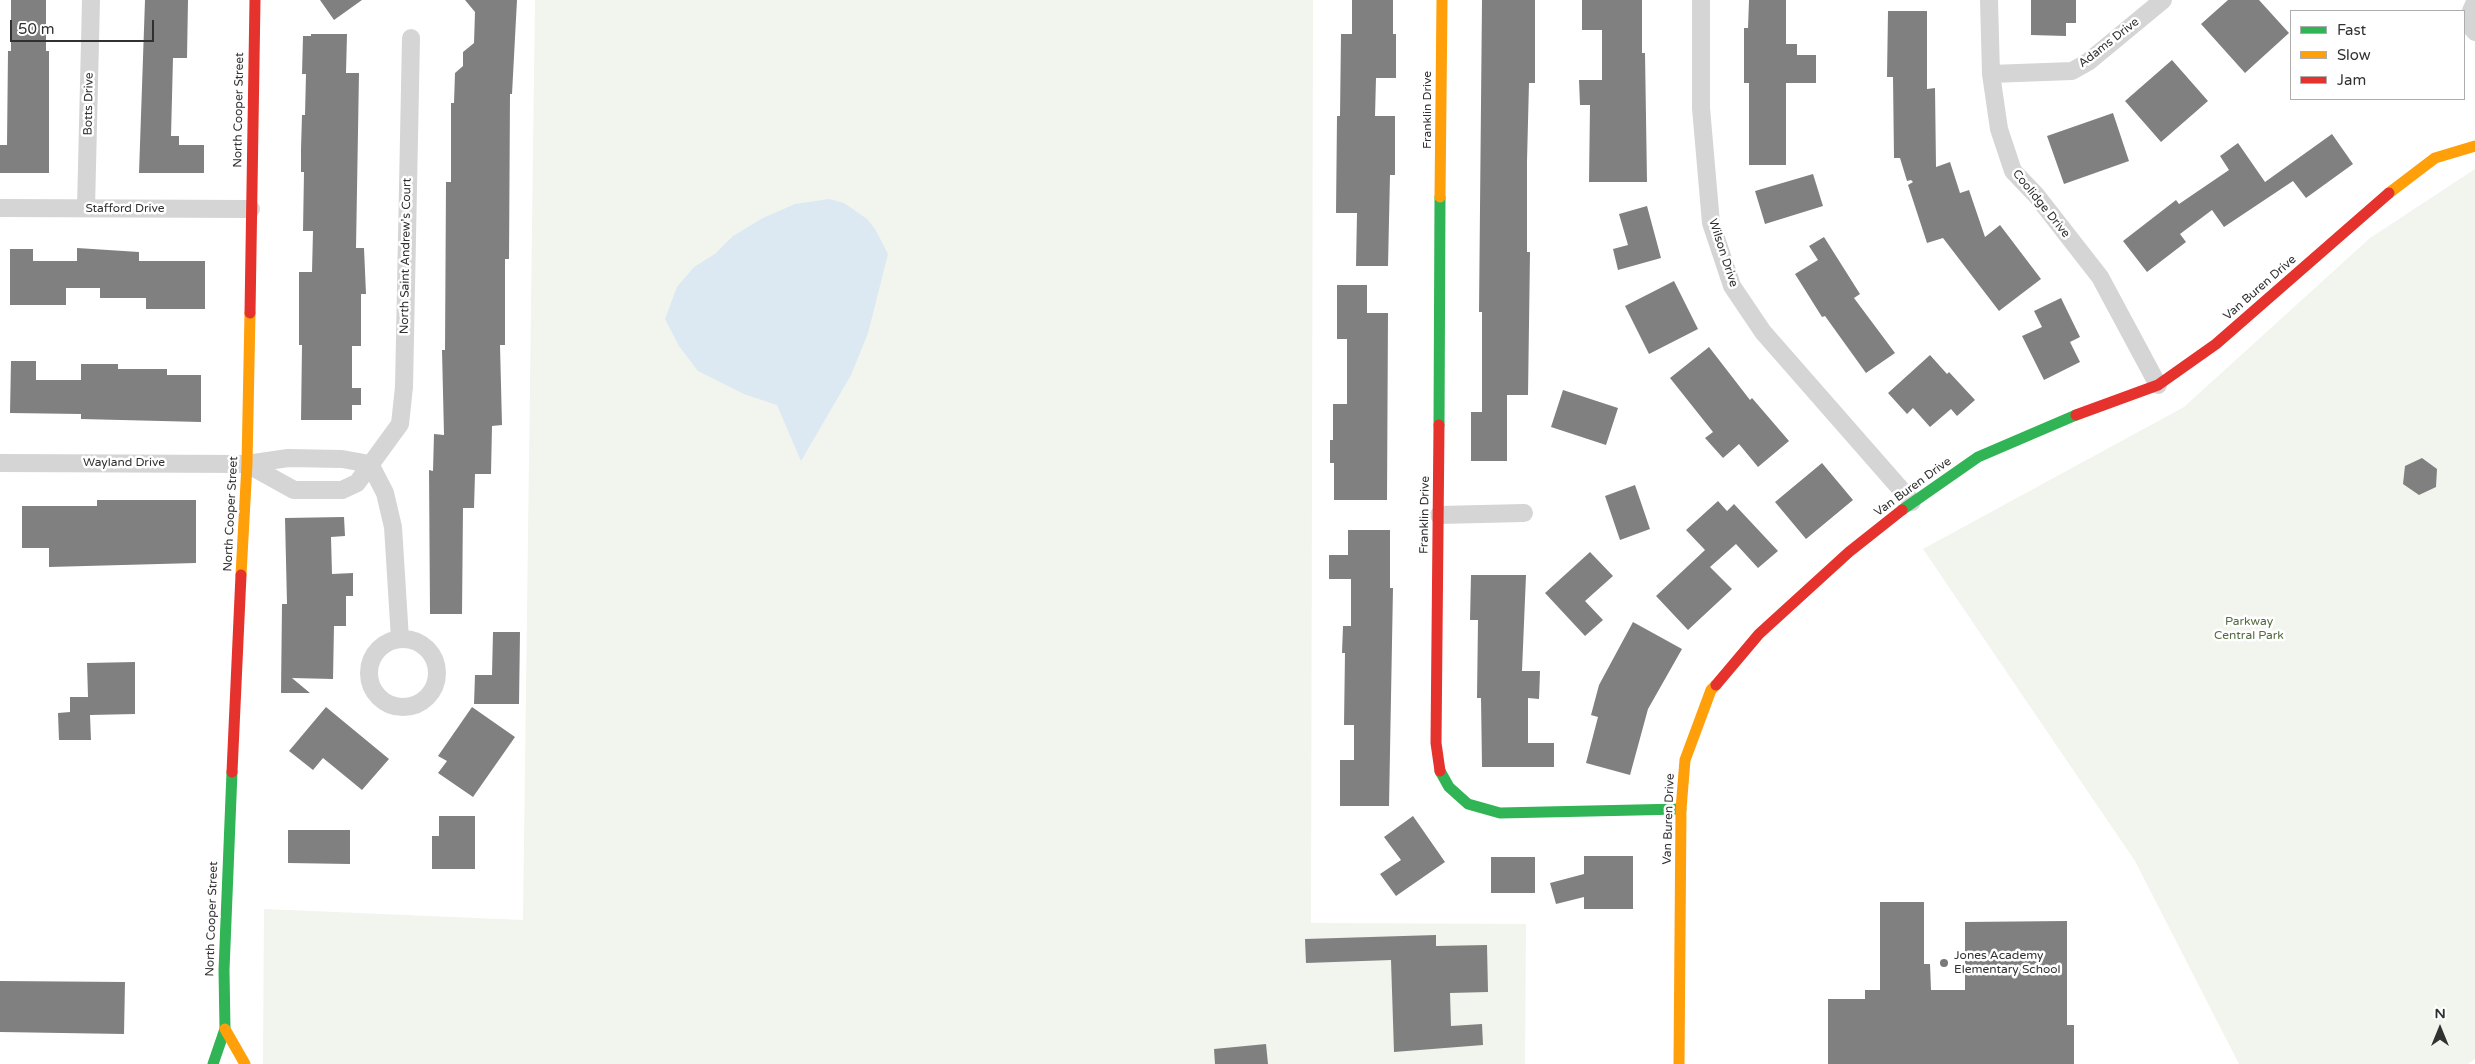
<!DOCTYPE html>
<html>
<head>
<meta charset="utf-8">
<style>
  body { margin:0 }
  #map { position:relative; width:2475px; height:1064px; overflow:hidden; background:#fff; font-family:"Varela Round",sans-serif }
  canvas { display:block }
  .legend { position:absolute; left:2290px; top:10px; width:175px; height:90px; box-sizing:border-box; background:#fff; border:1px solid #adadad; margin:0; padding:6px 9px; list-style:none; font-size:15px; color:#313131 }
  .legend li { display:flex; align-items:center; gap:10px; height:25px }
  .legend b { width:25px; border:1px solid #adadad }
  .north { position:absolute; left:2415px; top:1004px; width:50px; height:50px; -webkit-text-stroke:4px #fff; paint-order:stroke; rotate:0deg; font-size:14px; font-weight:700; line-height:20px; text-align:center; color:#313131 }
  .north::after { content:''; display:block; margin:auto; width:18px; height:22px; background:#313131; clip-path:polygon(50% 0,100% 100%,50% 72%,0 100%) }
  .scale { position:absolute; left:10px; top:20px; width:144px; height:22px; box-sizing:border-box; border:2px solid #313131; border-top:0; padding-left:6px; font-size:15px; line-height:18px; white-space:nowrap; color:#313131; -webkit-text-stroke:4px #fff; paint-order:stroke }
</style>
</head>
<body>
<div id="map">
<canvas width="2475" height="1064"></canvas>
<ul class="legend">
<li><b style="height:6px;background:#30b455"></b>Fast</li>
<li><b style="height:6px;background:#ff9f0a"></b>Slow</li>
<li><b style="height:6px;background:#e5322d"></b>Jam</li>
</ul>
<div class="north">N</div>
<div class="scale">50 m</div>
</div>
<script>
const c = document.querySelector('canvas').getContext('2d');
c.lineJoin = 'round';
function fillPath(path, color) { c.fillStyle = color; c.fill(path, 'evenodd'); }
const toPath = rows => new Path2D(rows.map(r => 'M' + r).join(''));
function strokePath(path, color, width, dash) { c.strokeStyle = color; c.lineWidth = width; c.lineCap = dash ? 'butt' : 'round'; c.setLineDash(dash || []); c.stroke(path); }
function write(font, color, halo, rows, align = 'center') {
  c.font = font + ' "Varela Round",sans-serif'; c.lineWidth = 5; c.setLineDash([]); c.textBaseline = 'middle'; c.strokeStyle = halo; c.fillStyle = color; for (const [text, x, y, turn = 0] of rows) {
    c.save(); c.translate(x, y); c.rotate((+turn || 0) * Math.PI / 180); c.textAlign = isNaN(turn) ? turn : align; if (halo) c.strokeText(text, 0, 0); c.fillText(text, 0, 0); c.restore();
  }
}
fillPath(toPath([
  [535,0,1313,0,1311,923,1526,924,1525,1064,263,1064,264,909,523,920],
  [2475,169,2475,1059,2468,1064,2239,1064,2135,861,1923,549,2184,407,2370,238]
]), '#f1f5ed');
fillPath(toPath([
  [829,199,844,203,867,219,875,229,888,254,868,333,851,375,801,461,777,405,744,394,698,371,679,346,665,319,677,287,694,267,715,254,733,236,763,218,795,204]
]), '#dce9f2');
fillPath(toPath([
  [11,0,46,0,46,51,49,51,49,173,0,173,0,145,7,145,8,51,11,51],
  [145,0,188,0,187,58,173,58,171,136,179,136,179,145,204,145,204,173,139,173],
  [320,0,362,0,334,20],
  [465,0,517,0,512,94,510,94,509,259,505,259,505,345,500,345,502,425,492,426,491,474,475,474,474,508,463,508,462,614,430,614,429,470,433,471,434,434,444,435,442,350,445,350,446,182,451,182,451,103,454,103,455,73,463,66,463,52,474,43,475,12],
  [1352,0,1393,0,1393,34,1396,34,1396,78,1376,78,1375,116,1395,116,1395,175,1390,175,1388,266,1356,266,1357,213,1336,213,1337,116,1340,116,1341,34,1352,34],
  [1482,0,1535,0,1535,83,1529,83,1527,161,1527,252,1530,252,1528,395,1507,395,1507,461,1471,461,1471,412,1482,412,1482,312,1479,312],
  [1582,0,1642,0,1642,53,1645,53,1647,182,1589,182,1590,105,1580,105,1579,80,1602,80,1602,30,1582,30],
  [1749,0,1786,0,1786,44,1797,44,1797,55,1816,55,1816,83,1786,83,1786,165,1749,165,1749,83,1744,83,1744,28,1748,28],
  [2031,0,2076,0,2076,23,2066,23,2066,36,2031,35],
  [2228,0,2259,0,2289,33,2245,73,2201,24],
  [1888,11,1927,11,1927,89,1935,88,1936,167,1950,162,1960,193,1969,190,1985,237,2000,225,2041,279,1999,311,1943,238,1927,243,1908,185,1913,182,1911,180,1907,181,1900,158,1894,158,1893,77,1887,77],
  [311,34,347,34,346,73,359,73,356,248,364,248,366,294,361,294,361,346,352,346,352,388,361,388,361,405,352,405,352,420,301,420,302,345,299,345,299,272,312,272,313,231,303,231,304,172,301,172,301,149,302,115,305,115,306,74,302,74,303,36,311,36],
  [2172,60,2208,101,2161,142,2125,101],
  [2113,113,2129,161,2064,184,2047,136],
  [2332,134,2353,164,2306,198,2293,181,2224,227,2212,210,2180,234,2186,242,2147,272,2123,241,2176,200,2179,204,2229,170,2220,156,2238,143,2265,182],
  [1813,174,1823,206,1765,224,1755,191],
  [1647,206,1661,258,1618,270,1613,249,1628,245,1619,214],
  [1824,237,1860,294,1854,298,1895,353,1866,373,1825,316,1822,317,1795,274,1818,260,1809,246],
  [77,248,139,252,139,261,205,261,205,309,146,309,146,298,100,298,100,288,66,288,66,305,10,305,10,249,33,249,33,261,77,261],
  [1674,281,1698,329,1649,354,1625,306],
  [1337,285,1367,285,1367,313,1388,313,1387,500,1334,500,1334,463,1330,463,1330,440,1333,440,1333,404,1347,404,1347,339,1337,339],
  [2061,298,2080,337,2070,342,2080,362,2044,380,2022,336,2042,327,2034,311],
  [1709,347,1750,400,1752,398,1789,441,1758,467,1739,444,1723,458,1705,438,1713,432,1670,378],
  [1930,355,1947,374,1949,372,1975,400,1957,416,1951,409,1930,427,1913,408,1907,414,1888,393],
  [11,361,36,361,36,380,81,380,81,364,118,364,118,369,167,369,167,375,201,375,201,422,81,419,81,414,10,413],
  [1563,390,1618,408,1606,445,1551,427],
  [2422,458,2437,469,2436,487,2419,495,2403,484,2405,466],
  [1822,463,1853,500,1806,539,1775,502],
  [1635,485,1650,529,1620,540,1605,496],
  [97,500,196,500,196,563,49,567,49,548,22,548,22,506,97,506],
  [1718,501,1727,511,1734,504,1778,551,1758,568,1736,544,1710,567,1732,589,1688,630,1656,596,1705,550,1686,530],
  [344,517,345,536,331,537,332,574,353,573,353,596,346,596,346,626,334,626,333,679,292,678,310,693,281,693,282,604,287,604,285,518],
  [1348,530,1390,530,1390,588,1393,588,1389,806,1340,806,1340,760,1354,760,1354,725,1344,725,1345,653,1342,653,1343,626,1351,626,1351,579,1329,579,1329,555,1348,555],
  [1590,552,1613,576,1585,601,1603,620,1585,636,1545,593],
  [1471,575,1526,575,1522,671,1540,671,1539,699,1528,698,1528,743,1554,743,1554,767,1482,767,1481,698,1477,698,1478,620,1470,620],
  [1633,622,1682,649,1648,709,1630,775,1586,763,1598,717,1591,715,1599,685],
  [493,632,520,632,519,704,474,704,475,675,492,675],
  [135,662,135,714,90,715,91,740,59,740,58,713,70,712,70,697,88,697,87,663],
  [326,707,389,759,362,790,323,758,313,770,289,751],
  [472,707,515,737,473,797,438,773,447,761,438,756],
  [439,816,475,816,475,869,432,869,432,836,439,836],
  [1413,816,1445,862,1396,896,1380,874,1401,860,1384,837],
  [288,830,350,830,350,864,288,863],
  [1584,856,1633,856,1633,909,1584,909,1584,897,1556,904,1550,883,1584,874],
  [1491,857,1535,857,1535,893,1491,893],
  [1880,902,1924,902,1924,964,1930,964,1931,990,1965,990,1965,922,2067,921,2067,1025,2074,1025,2074,1064,1828,1064,1828,999,1865,999,1865,990,1880,990],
  [1436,935,1436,946,1487,945,1488,992,1450,993,1451,1026,1482,1024,1483,1045,1394,1052,1391,960,1306,963,1305,939],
  [0,981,125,982,124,1034,0,1032],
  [1266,1044,1268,1064,1215,1064,1214,1049]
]), '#808080');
strokePath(toPath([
  [1701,0,1701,108,1711,223,1732,286,1763,332,1912,502],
  [1989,0,1991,74,1999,129,2013,171,2036,195,2100,277,2158,385],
  [2475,2,2471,11,2471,27,2475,32],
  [1991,74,2072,71,2088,62,2163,0],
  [0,208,251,209],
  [86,208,91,0],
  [0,463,247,464,288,458,342,459,370,464],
  [247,464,294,490,342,490,357,483,400,424,404,387,411,38],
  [370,464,385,493,393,527,400,639],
  [1439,515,1524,513],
  '369 673a34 34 0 1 1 68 0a34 34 0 1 1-68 0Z'
]), '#d5d5d5', 18);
strokePath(toPath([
  [1439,425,1440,197],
  [1902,510,1978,457,2076,415],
  [1440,771,1449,787,1468,804,1500,813,1681,809],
  [213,1064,225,1029,224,970,232,772]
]), '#30b455', 11);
strokePath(toPath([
  [2389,193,2435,158,2475,146],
  [1440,197,1442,0],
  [241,575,247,464,250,313],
  [225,1029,245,1064],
  [1679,1064,1681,809,1685,760,1711,690,1716,685]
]), '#ff9f0a', 11);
strokePath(toPath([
  [250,313,255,0],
  [2076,415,2158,385,2216,344,2389,193],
  [1439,425,1436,743,1440,771],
  [1716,685,1759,634,1849,552,1902,510],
  [232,772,241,575]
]), '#e5322d', 11);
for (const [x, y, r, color] of [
  [1944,963,5,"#797979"]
]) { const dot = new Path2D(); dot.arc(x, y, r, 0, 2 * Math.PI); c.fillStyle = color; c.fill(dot); strokePath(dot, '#fff', 2); }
write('12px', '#313131', '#fff', [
  ["Adams Drive",2109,43,-38],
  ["Botts Drive",89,104,-89],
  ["North Cooper Street",239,110,-89],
  ["Franklin Drive",1428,110,-90],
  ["Coolidge Drive",2041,204,51],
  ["Stafford Drive",125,209],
  ["Wilson Drive",1723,253,72],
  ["North Saint Andrew's Court",406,256,-89],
  ["Van Buren Drive",2260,288,-41],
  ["Wayland Drive",124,463],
  ["Van Buren Drive",1913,487,-36],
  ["North Cooper Street",231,514,-87],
  ["Franklin Drive",1425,515,-89],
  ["Van Buren Drive",1669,819,-88],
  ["North Cooper Street",212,919,-88]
]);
write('12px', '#536b3f', '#fff', [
  ["Parkway",2249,622],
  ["Central Park",2249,636]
]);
write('12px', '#313131', '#fff', [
  ["Jones Academy",1954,956],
  ["Elementary School",1954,970]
], 'left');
</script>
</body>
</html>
